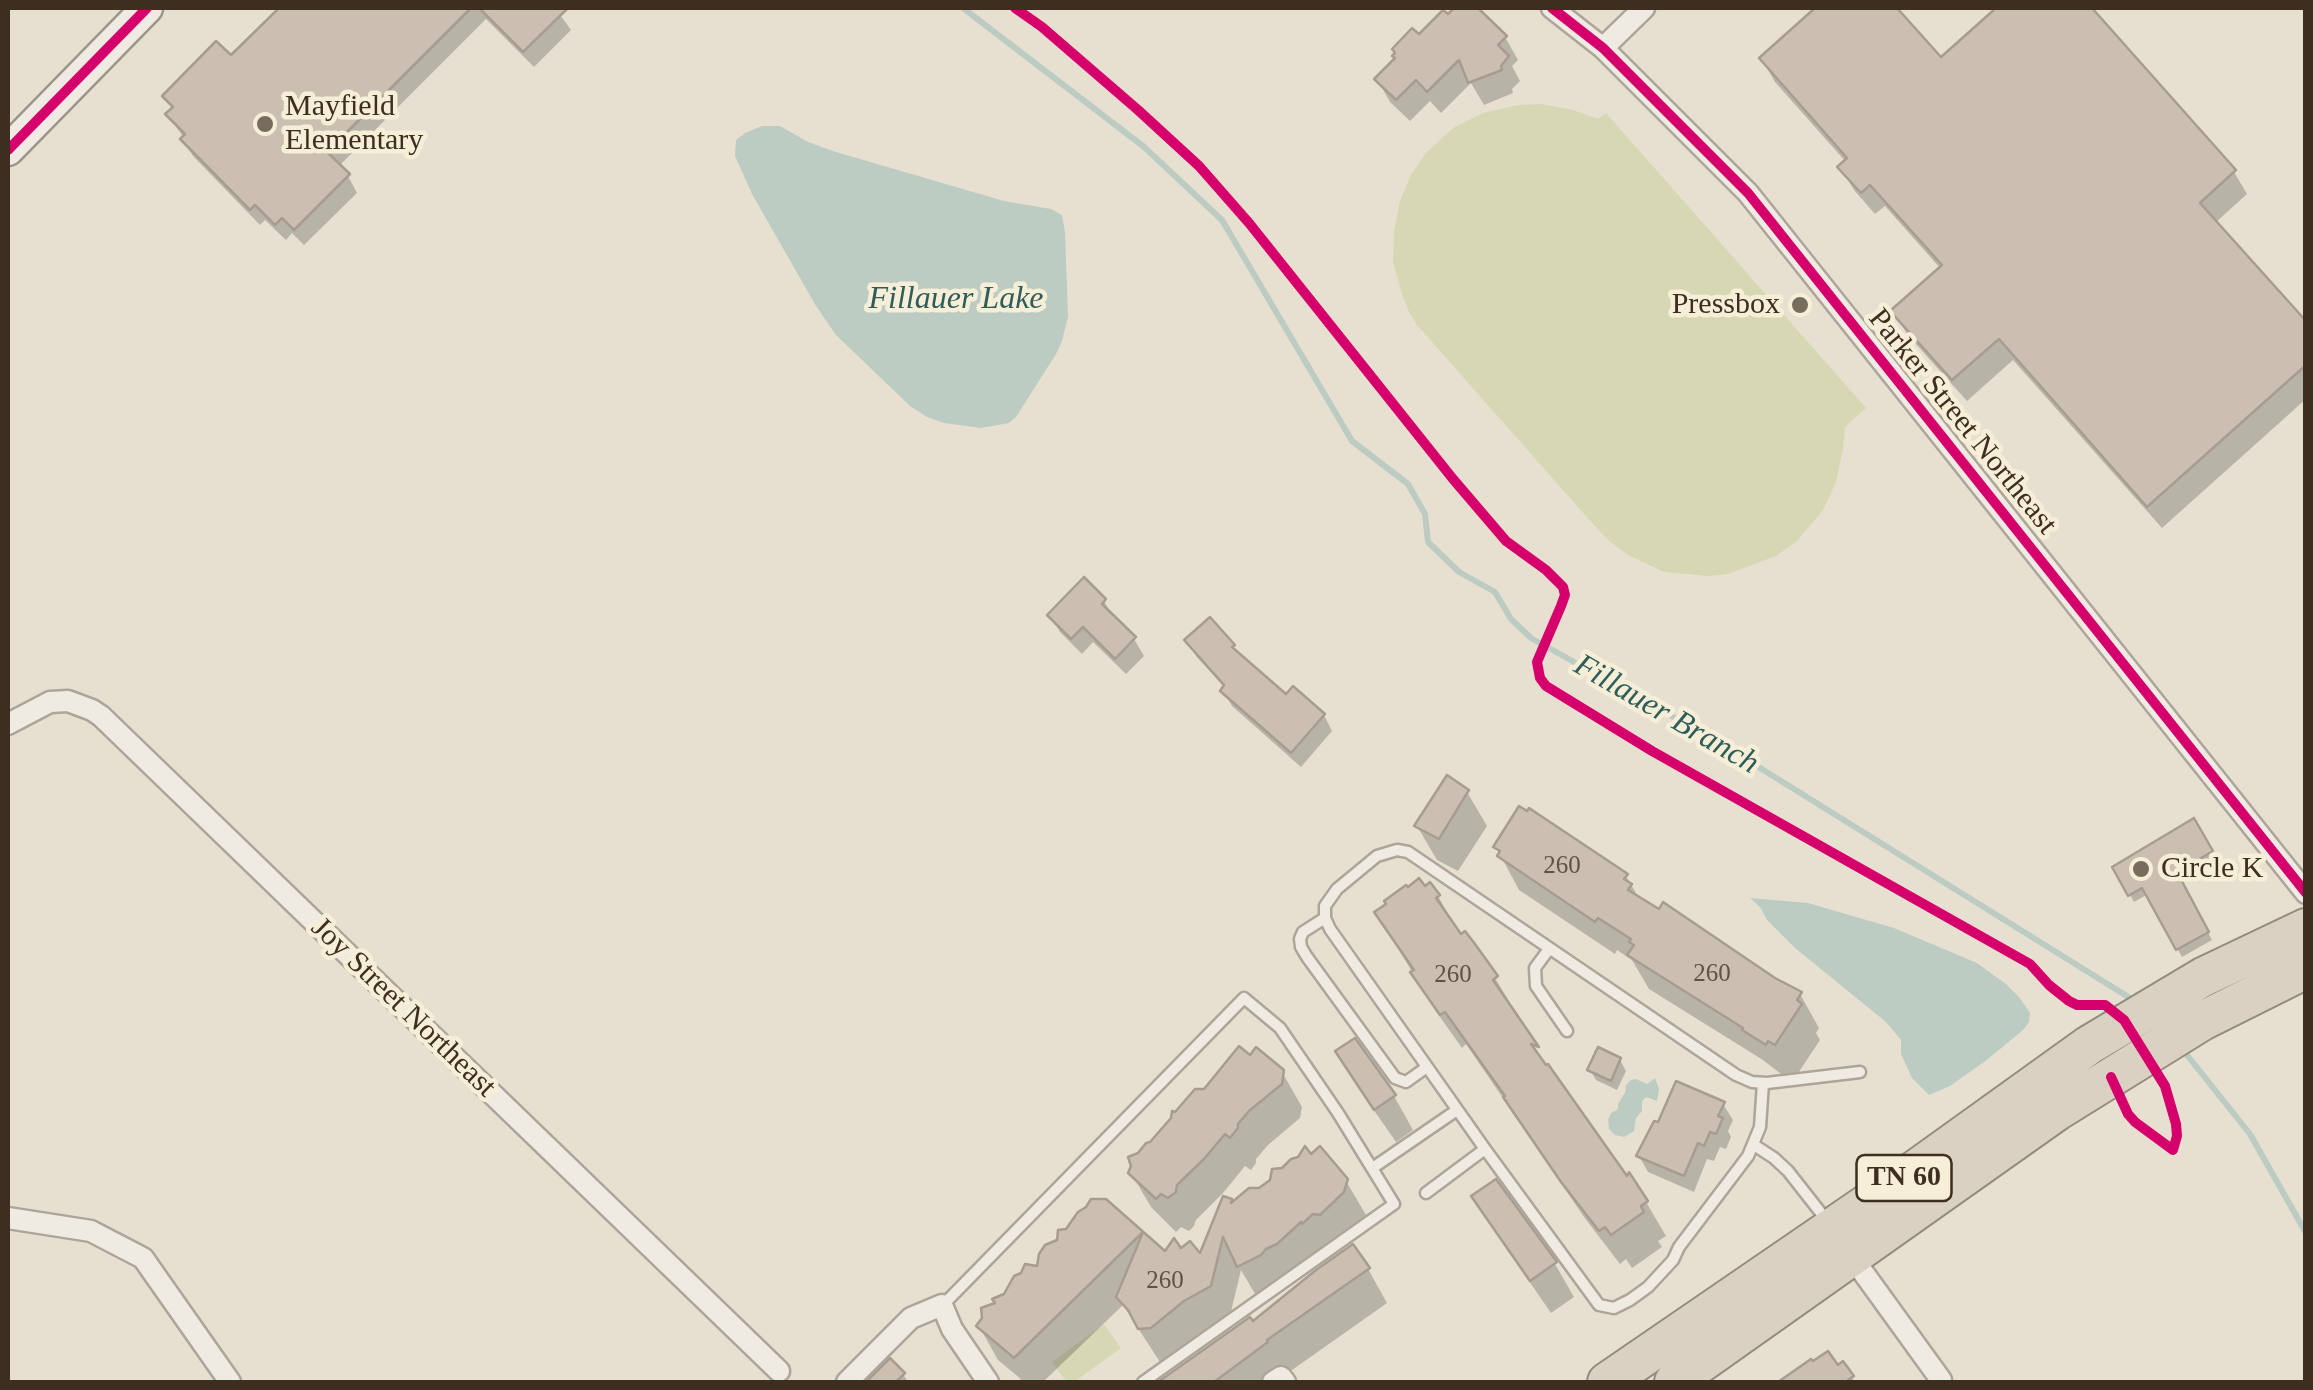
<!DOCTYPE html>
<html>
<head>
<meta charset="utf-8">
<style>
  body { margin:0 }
  #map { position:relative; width:2313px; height:1390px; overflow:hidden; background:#e7e0d1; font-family:"Times New Roman",serif }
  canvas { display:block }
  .frame { position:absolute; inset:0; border:10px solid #3d2e20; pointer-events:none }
</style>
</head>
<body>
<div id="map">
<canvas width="2313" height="1390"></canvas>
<div class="frame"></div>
</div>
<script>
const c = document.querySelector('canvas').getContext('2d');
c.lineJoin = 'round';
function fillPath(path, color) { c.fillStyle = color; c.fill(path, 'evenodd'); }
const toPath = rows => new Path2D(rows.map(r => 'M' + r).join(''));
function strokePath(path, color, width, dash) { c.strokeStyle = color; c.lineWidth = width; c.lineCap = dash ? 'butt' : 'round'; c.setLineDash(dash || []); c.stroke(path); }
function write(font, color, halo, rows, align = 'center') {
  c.font = font + ' "Times New Roman",serif'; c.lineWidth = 9; c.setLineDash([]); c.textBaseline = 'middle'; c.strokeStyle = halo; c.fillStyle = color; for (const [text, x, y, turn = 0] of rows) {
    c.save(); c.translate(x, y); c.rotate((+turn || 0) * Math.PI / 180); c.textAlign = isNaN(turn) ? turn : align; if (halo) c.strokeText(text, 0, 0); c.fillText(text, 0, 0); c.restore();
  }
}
fillPath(toPath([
  [1541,104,1573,110,1598,119,1606,113,1866,408,1845,427,1843,449,1836,482,1823,510,1797,541,1776,556,1728,574,1708,576,1664,572,1628,555,1609,541,1593,524,1417,325,1409,312,1401,291,1393,261,1394,231,1400,201,1411,175,1425,154,1453,128,1483,113,1518,105],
  [1104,1324,1121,1348,1074,1382,1067,1382,1052,1362]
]), '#d6d7b3');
fillPath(toPath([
  [762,126,780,126,808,142,836,152,1004,201,1051,209,1062,215,1065,232,1068,317,1062,341,1056,354,1016,417,1009,423,981,428,944,423,927,417,910,406,836,335,816,306,752,194,735,156,736,140,745,133],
  [1750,898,1808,903,1894,928,1977,963,2006,984,2019,997,2030,1013,2029,1022,2023,1030,1988,1059,1950,1086,1929,1095,1912,1078,1901,1054,1901,1040,1886,1022,1795,948,1767,920,1760,907],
  [1655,1078,1659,1089,1657,1101,1646,1097,1642,1101,1642,1111,1636,1118,1634,1131,1624,1137,1615,1135,1609,1129,1608,1120,1611,1113,1618,1109,1618,1104,1625,1093,1626,1085,1631,1080,1636,1079,1647,1084]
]), '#bcccc2');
fillPath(toPath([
  [283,8,555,8,571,30,534,67,486,19,338,167,348,176,357,193,304,245,292,233,286,240,265,220,260,225,193,156,183,140,184,138,168,115,173,110,165,96,231,59],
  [1458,8,1474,8,1505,37,1518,60,1512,66,1520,81,1512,89,1513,93,1484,105,1471,83,1441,113,1430,101,1410,121,1390,102,1377,79,1419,38,1448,18],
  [1819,8,1893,8,1941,61,2000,8,2088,8,2234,172,2247,194,2215,223,2306,325,2306,399,2162,528,2013,360,1967,401,1907,334,1894,311,1941,269,1885,206,1875,214,1854,190,1840,167,1846,162,1775,82,1762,59],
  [1104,601,1113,618,1134,639,1144,656,1126,674,1093,642,1082,654,1060,632,1050,615],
  [1188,641,1233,646,1239,656,1286,698,1324,715,1332,731,1301,767,1232,706,1223,691,1225,688,1196,656],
  [1467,792,1487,826,1458,871,1437,860,1417,826],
  [2193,821,2215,859,2179,880,2212,940,2182,957,2148,894,2134,902,2115,868],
  [1496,847,1626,876,1640,900,1800,994,1819,1028,1816,1033,1820,1040,1795,1078,1788,1073,1786,1078,1763,1060,1649,989,1632,960,1617,950,1615,954,1519,890],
  [1438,896,1457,930,1495,978,1515,1011,1512,1013,1547,1067,1627,1181,1646,1202,1666,1236,1658,1241,1662,1247,1632,1268,1626,1259,1620,1264,1584,1217,1466,1044,1462,1048,1433,1007,1377,913],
  [1338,1052,1394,1096,1413,1130,1396,1142,1357,1086],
  [1620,1060,1626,1071,1617,1090,1596,1080,1590,1070],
  [1282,1072,1302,1107,1300,1118,1268,1145,1256,1159,1256,1163,1251,1170,1245,1166,1223,1193,1196,1220,1194,1226,1189,1231,1181,1227,1176,1232,1151,1207,1131,1173],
  [1723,1104,1733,1120,1728,1131,1731,1137,1726,1149,1720,1147,1714,1161,1707,1159,1694,1192,1648,1172,1639,1156],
  [1346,1181,1366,1215,1362,1226,1258,1299,1241,1270,1229,1320,1170,1362,1160,1362,1123,1305,1043,1382,1017,1382,1021,1379,998,1360,979,1326,998,1305,1039,1269,1060,1241,1105,1201,1166,1255,1181,1251,1200,1258,1230,1201,1232,1205],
  [1495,1182,1555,1264,1574,1297,1551,1313,1494,1230,1475,1197],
  [1368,1269,1387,1303,1285,1375,1278,1382,1163,1382,1249,1320,1253,1325],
  [890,1362,903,1374,908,1382,869,1382],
  [1810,1362,1812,1365,1837,1368,1843,1364,1855,1382,1782,1382]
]), '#0003');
strokePath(toPath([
  [963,8,1143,146,1222,220,1352,441,1408,484,1425,514,1428,542,1459,572,1495,592,1511,619,1531,638,1720,743,2130,998],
  [2187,1055,2250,1134,2306,1233]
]), '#bcccc2', 6);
const building = toPath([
  [279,8,471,8,327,152,350,174,294,230,282,218,275,225,255,205,250,210,180,139,185,134,165,114,173,107,162,96,216,41,231,55,279,8],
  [479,8,568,8,523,52,479,8],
  [1454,8,1478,8,1507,36,1498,45,1509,56,1501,66,1502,70,1468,83,1459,60,1427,92,1416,80,1396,100,1374,79,1395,58,1392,56,1395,53,1392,49,1412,28,1419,34,1443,10,1448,14,1454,8],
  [1815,8,1897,8,1941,57,1996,8,2092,8,2236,170,2200,203,2306,321,2306,365,2147,507,1999,339,1952,380,1890,311,1942,265,1870,185,1861,193,1837,167,1847,158,1759,58,1815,8],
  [1084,577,1106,599,1102,604,1136,637,1115,659,1083,627,1071,639,1047,615,1084,577],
  [1210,617,1235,645,1232,647,1286,694,1293,686,1325,714,1291,753,1220,691,1224,685,1184,640,1210,617],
  [1447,775,1469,790,1439,839,1414,826,1447,775],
  [1519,806,1527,811,1529,808,1628,874,1624,879,1632,884,1628,890,1659,909,1663,902,1775,978,1802,992,1797,1000,1802,1004,1775,1045,1768,1041,1766,1045,1742,1030,1743,1028,1627,955,1634,945,1629,942,1631,939,1598,918,1595,922,1497,856,1500,851,1493,847,1519,806],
  [2194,818,2213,851,2177,872,2209,932,2176,950,2142,888,2128,896,2112,867,2194,818],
  [1419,878,1425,886,1430,882,1440,895,1436,898,1461,934,1465,931,1475,944,1498,976,1493,980,1539,1047,1531,1044,1546,1065,1548,1064,1627,1176,1629,1172,1648,1201,1641,1206,1644,1212,1611,1235,1605,1227,1599,1231,1561,1182,1503,1097,1505,1096,1445,1012,1440,1015,1410,972,1414,970,1374,912,1386,904,1384,901,1406,885,1408,887,1419,878],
  [1355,1038,1396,1095,1374,1110,1335,1051,1355,1038],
  [1239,1046,1250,1055,1256,1047,1284,1070,1282,1084,1249,1111,1238,1124,1238,1128,1230,1138,1225,1134,1204,1159,1177,1185,1176,1192,1168,1198,1161,1194,1156,1199,1128,1173,1131,1166,1128,1157,1138,1153,1146,1143,1150,1142,1171,1118,1172,1111,1175,1112,1195,1089,1204,1089,1239,1046],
  [1598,1047,1621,1058,1611,1081,1587,1070,1598,1047],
  [1676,1081,1725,1102,1718,1116,1723,1118,1716,1134,1710,1132,1704,1146,1698,1143,1684,1176,1636,1156,1654,1121,1658,1122,1676,1081],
  [1305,1146,1311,1154,1320,1146,1348,1179,1344,1192,1320,1215,1313,1214,1302,1224,1301,1222,1277,1244,1266,1249,1261,1255,1237,1267,1223,1237,1211,1286,1184,1301,1151,1328,1138,1329,1128,1310,1116,1297,1143,1232,1014,1358,976,1326,982,1318,981,1308,995,1303,992,1299,1004,1294,1014,1276,1021,1273,1025,1264,1037,1266,1039,1254,1045,1245,1057,1240,1058,1230,1066,1229,1078,1212,1086,1207,1091,1199,1106,1199,1165,1251,1174,1238,1181,1248,1190,1241,1200,1253,1223,1196,1232,1199,1231,1203,1249,1188,1259,1188,1270,1180,1272,1169,1282,1168,1291,1159,1298,1157,1305,1146],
  [1496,1179,1557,1262,1530,1281,1471,1196,1496,1179],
  [1353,1244,1370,1268,1267,1340,1268,1342,1214,1382,1158,1382,1250,1317,1253,1321,1316,1270,1353,1244],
  [1828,1351,1838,1365,1843,1361,1854,1376,1848,1380,1850,1382,1778,1382,1811,1359,1813,1361,1828,1351],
  [890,1358,905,1373,896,1382,866,1382,890,1358]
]);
fillPath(building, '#cbbfb2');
strokePath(building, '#a89c90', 2.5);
const lane = toPath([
  [1325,918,1303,932,1300,939,1301,947,1307,957,1395,1078,1406,1082,1427,1067],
  [1549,949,1535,968,1536,986,1567,1031],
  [1763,1083,1760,1127,1748,1156,1679,1247,1673,1260,1648,1287,1630,1300,1614,1308,1599,1305,1485,1149,1330,929,1325,918,1325,906,1337,889,1377,856,1397,850,1408,852,1736,1075,1752,1082,1767,1083,1860,1072],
  [1754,1145,1774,1158,1788,1171,1828,1222],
  [1374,1167,1457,1110],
  [1426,1193,1485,1149],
  [943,1305,1244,998,1280,1028,1338,1113,1394,1204,1143,1382]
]);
const street = toPath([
  [1552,8,1603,48,1748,193,2306,893],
  [1603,48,1644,8],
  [8,724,50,702,68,701,92,710,101,716,779,1371],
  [8,1218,91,1231,143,1258,230,1382],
  [1852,1257,1941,1380,1938,1382],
  [847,1382,911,1318,942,1305,952,1329,988,1382],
  [1273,1382,1281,1377,1285,1382]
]);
const secondary = toPath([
  [8,150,147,8]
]);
const highway = toPath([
  [1607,1382,1890,1188,2089,1045,2203,977,2306,928],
  [1674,1382,2057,1111,2202,1021,2306,969]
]);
strokePath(lane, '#ada599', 15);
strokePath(street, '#ada599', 25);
strokePath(secondary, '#9c958a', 35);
strokePath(highway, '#928b80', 42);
strokePath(lane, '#efebe3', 10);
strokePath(street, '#efebe3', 20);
strokePath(secondary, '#efebe3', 30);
strokePath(highway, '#dad1c2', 38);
strokePath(toPath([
  [1015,8,1042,27,1138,110,1199,166,1249,223,1453,479,1506,541,1546,570,1563,587,1565,595,1561,606,1537,662,1540,678,1546,686,1652,751,2030,964,2049,985,2069,1001,2077,1005,2105,1005,2124,1020,2165,1086,2176,1124,2177,1136,2173,1150,2135,1122,2128,1114,2111,1077],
  [1552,8,1603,48,1748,193,2306,893],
  [8,150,147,8]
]), '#d6006c', 10);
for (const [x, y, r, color] of [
  [265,124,10,"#786c5e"],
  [1800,305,10,"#786c5e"],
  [2141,869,10,"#786c5e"]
]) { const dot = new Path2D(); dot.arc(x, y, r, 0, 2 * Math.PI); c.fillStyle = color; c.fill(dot); strokePath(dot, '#f7eed8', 4); }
write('25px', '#605244', null, [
  ["260",1562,866],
  ["260",1712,974],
  ["260",1453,975],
  ["260",1165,1281]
]);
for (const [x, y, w] of [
  [1904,1178,95]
]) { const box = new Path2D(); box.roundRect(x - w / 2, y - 23, w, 46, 8); c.fillStyle = '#f7eed8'; c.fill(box); strokePath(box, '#3d2e20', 2.5); }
write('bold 28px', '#3d2e20', null, [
  ["TN 60",1904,1178]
]);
write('30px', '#3d2e20', '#f7eed8', [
  ["Mayfield",285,107],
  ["Elementary",285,141],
  ["Pressbox",1780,305,"right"],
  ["Circle K",2161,869]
], 'left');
write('30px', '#3d2e20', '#f7eed8', [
  ["Parker Street Northeast",1962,422,51],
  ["Joy Street Northeast",403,1008,44]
]);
write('italic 32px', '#2f5d5a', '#f7eed8', [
  ["Fillauer Lake",956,300],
  ["Fillauer Branch",1666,715,30]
]);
</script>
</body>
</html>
